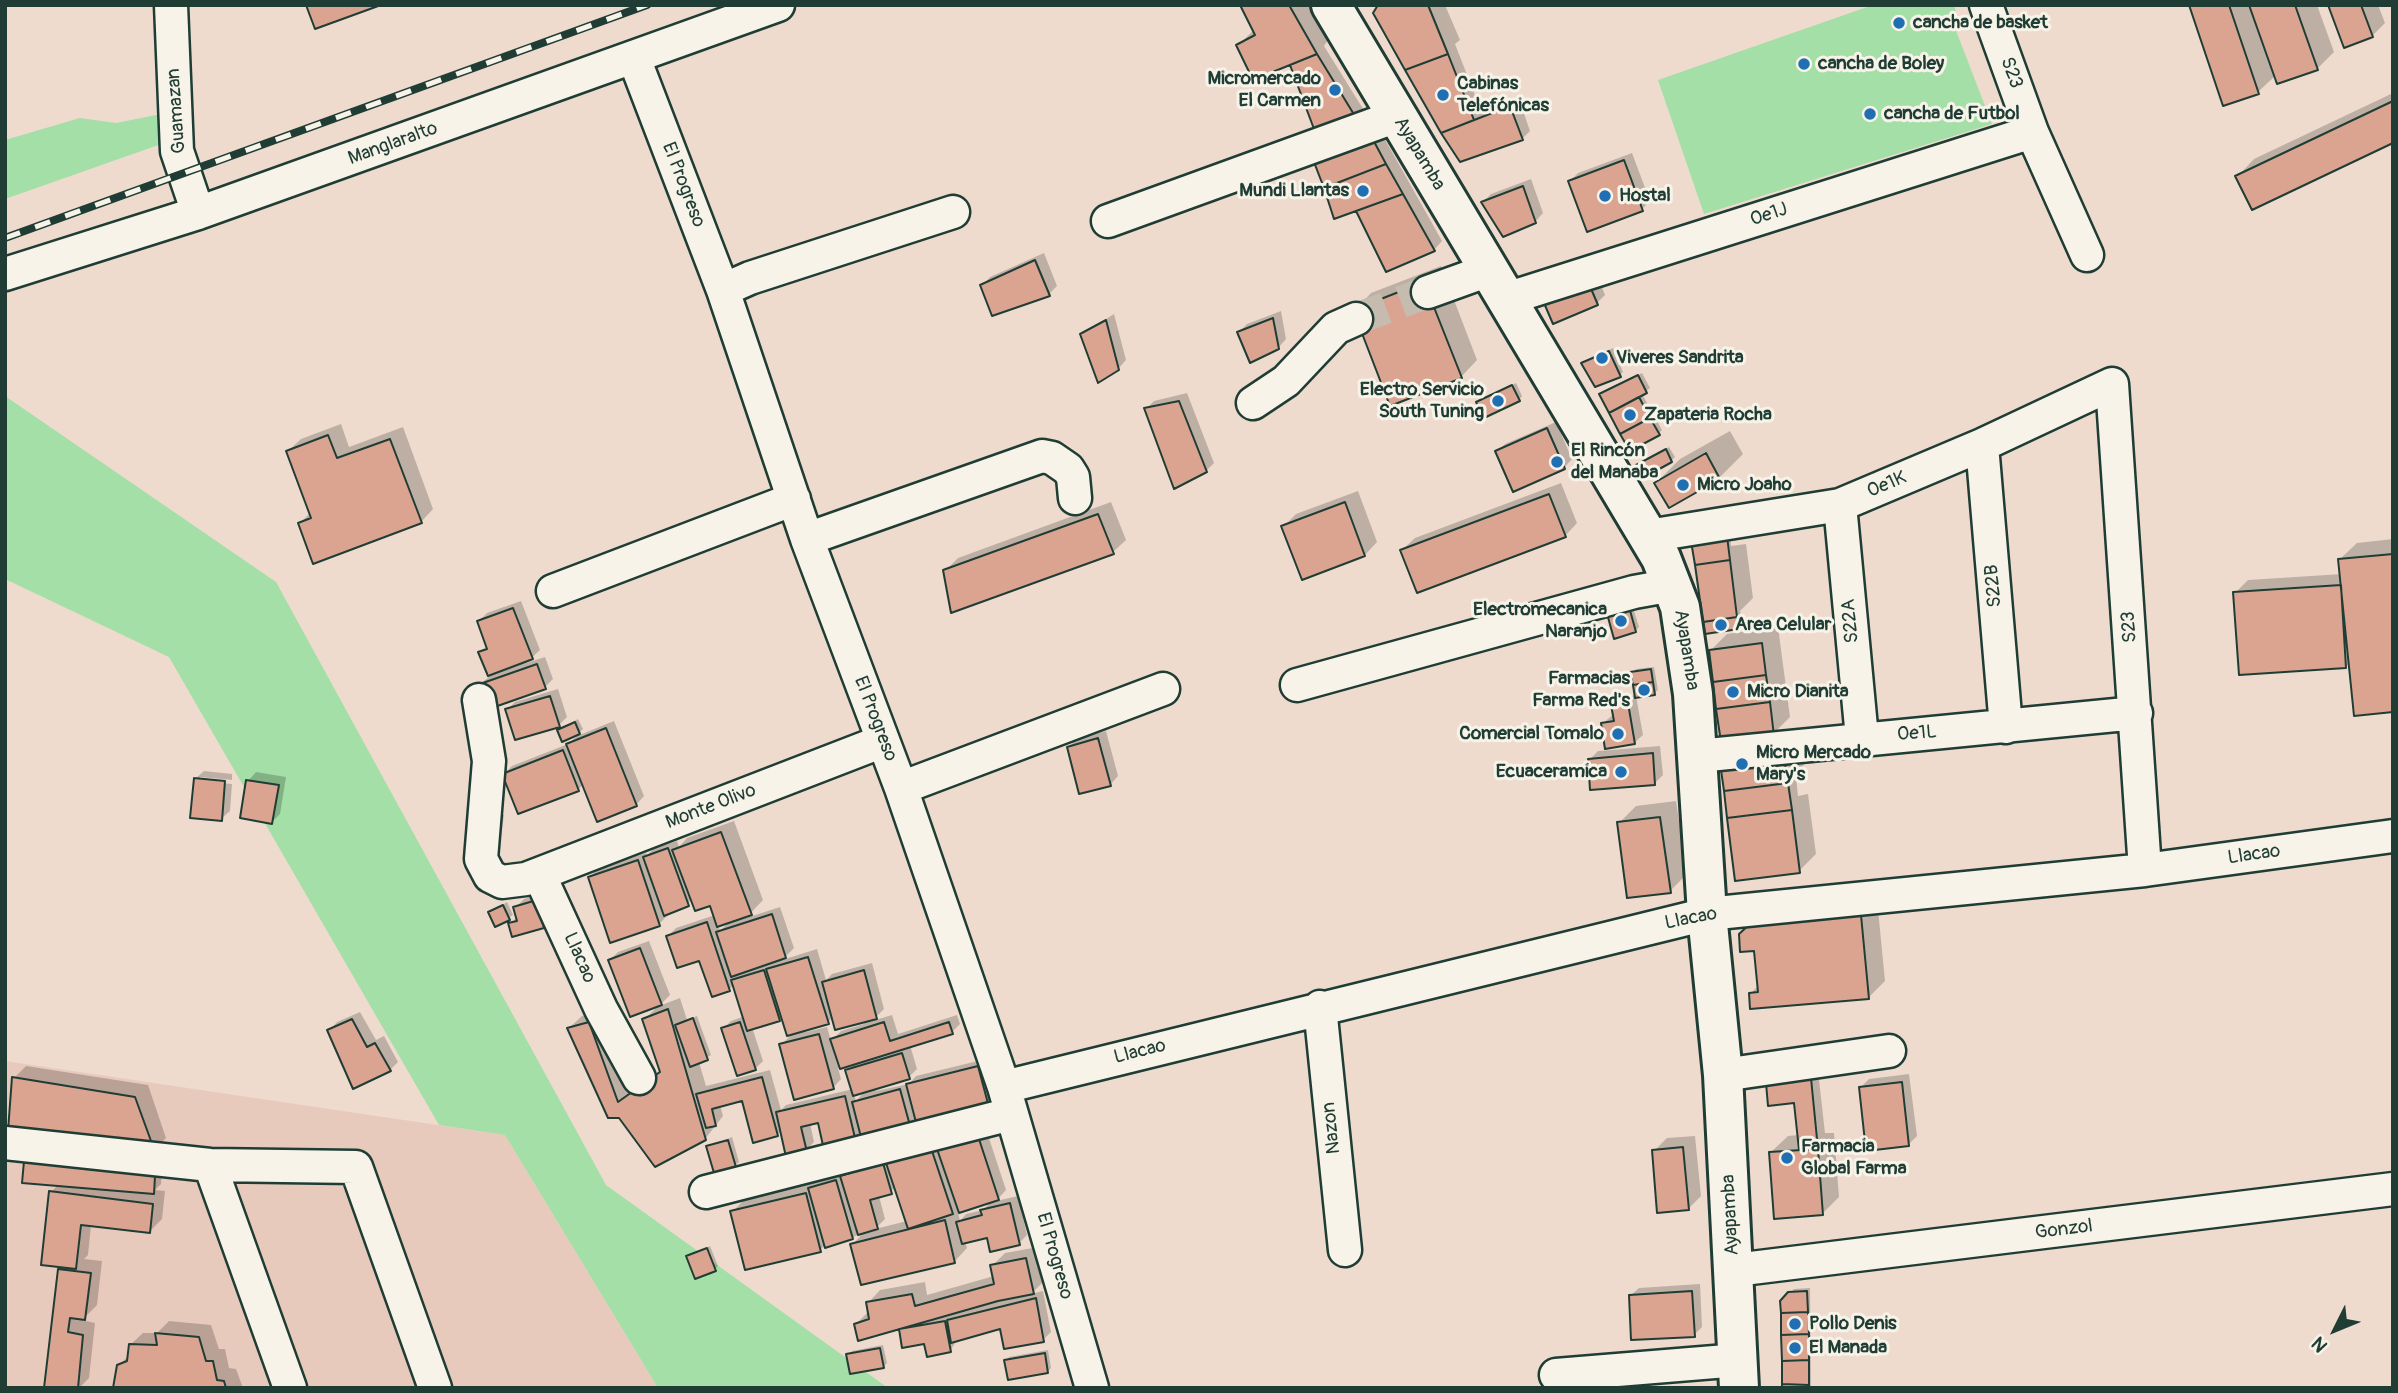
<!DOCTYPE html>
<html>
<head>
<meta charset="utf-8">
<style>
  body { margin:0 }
  #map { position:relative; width:2398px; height:1393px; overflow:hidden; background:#eedbce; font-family:Pangolin,sans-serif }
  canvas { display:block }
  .frame { position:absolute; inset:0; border:7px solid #1f3d34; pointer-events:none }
  .north { position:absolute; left:2300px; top:1295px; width:70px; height:70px; -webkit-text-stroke:5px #f7f3e8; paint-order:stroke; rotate:227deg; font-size:19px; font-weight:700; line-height:28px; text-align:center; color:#1f3d34 }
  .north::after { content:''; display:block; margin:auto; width:24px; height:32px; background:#1f3d34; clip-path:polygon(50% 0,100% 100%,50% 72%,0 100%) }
</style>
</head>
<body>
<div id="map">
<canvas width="2398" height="1393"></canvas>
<div class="frame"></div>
<div class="north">N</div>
</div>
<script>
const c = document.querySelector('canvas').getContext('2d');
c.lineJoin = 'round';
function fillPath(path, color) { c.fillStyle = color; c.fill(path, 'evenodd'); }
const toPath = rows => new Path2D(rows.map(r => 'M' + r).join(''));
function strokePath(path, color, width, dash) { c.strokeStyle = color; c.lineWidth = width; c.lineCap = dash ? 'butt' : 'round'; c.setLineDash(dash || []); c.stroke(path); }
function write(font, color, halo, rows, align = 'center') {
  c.font = font + ' Pangolin,sans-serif'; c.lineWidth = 6; c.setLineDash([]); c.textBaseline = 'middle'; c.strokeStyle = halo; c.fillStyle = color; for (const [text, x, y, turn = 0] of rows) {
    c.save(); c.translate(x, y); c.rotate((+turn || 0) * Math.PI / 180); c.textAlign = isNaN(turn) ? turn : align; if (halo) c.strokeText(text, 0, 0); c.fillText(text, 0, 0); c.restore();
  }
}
fillPath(toPath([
  [5,1061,505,1135,658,1388,5,1388]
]), '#e8cabc');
fillPath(toPath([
  [1873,5,1954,5,1956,12,1950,15,1992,124,1704,214,1658,80],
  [161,114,167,142,5,199,5,140,80,118,116,123],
  [5,396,276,582,606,1185,888,1388,658,1388,505,1135,439,1125,169,657,5,579]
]), '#a3dfa6');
fillPath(toPath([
  [1242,5,1309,5,1328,40,1324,46,1365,112,1357,120,1292,66,1297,60,1238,45,1254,30],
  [1380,5,1445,5,1460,40,1455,44,1482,113,1519,99,1530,131,1522,139,1460,160,1408,70],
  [2191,5,2317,5,2334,52,2317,69,2276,75,2258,92],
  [2329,5,2378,5,2385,23,2372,36],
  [2393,93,2393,141,2238,176,2254,159],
  [1378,127,1442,241,1434,250,1387,270,1357,209,1335,217],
  [1632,153,1650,201,1642,209,1570,181,1578,173],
  [1531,179,1543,213,1535,222,1483,202,1491,194],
  [1044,253,1057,286,1049,294,982,286,990,277],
  [1441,266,1477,360,1461,377,1355,310,1371,293],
  [1598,277,1605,295,1597,303,1554,321],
  [1281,311,1286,339,1278,348,1239,332,1247,324],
  [1114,314,1126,360,1118,369,1082,334],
  [1613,348,1623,372,1620,375,1583,363],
  [1642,373,1650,388,1642,394,1662,430,1659,433,1601,394],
  [1516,383,1522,396,1519,400,1478,402],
  [1187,393,1214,463,1206,471,1146,409,1154,401],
  [1556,422,1572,459,1564,468,1497,452,1505,444],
  [341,424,349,447,403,427,433,509,421,522,300,523,311,512,288,451,301,439],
  [1730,431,1743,454,1719,478,1656,483,1680,459],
  [1669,447,1675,457,1671,461,1638,465],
  [1561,483,1577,523,1565,536,1402,550,1415,538],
  [1358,491,1377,542,1365,555,1283,527,1296,514],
  [1111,502,1126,540,1113,552,945,571,958,558],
  [1730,533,1731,546,1746,544,1753,598,1740,611,1742,623,1738,627,1697,538],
  [2393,539,2393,711,2350,662,2346,667,2235,593,2248,580,2342,574,2340,559,2357,543],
  [521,601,540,650,526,663,545,657,553,679,545,687,479,685,490,676,480,652,488,645,479,621,487,613],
  [1631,601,1639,627,1635,631,1608,610],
  [1778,627,1790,717,1773,734,1711,650,1727,634],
  [1654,667,1658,690,1654,693,1636,696,1643,735,1634,743,1603,723,1614,714,1613,706,1621,698,1636,695,1632,673,1636,669],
  [558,689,567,717,559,725,507,710,515,702],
  [578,719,583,729,579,733,559,730],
  [614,721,644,796,636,805,584,783,578,790,504,774,512,766,568,744,577,736],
  [1106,731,1118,776,1110,785,1068,747,1077,739],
  [1800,739,1804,765,1793,776,1796,776,1798,796,1808,794,1816,854,1799,871,1729,819],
  [1660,746,1663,775,1655,783,1589,760,1598,751],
  [204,771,232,774,232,780,200,777,200,781,232,784,230,811,221,819,195,779],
  [256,772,286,777,280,814,272,822,248,781],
  [1676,801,1687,874,1670,891,1619,823,1636,806],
  [497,814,504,815,500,844,497,848],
  [734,821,763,900,746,918,780,907,794,948,782,960,817,949,826,980,832,974,872,963,884,1009,872,1021,892,1015,898,1034,957,1015,960,1024,952,1032,910,1045,917,1069,909,1077,875,1088,876,1091,909,1084,916,1076,986,1059,998,1101,989,1109,862,1133,855,1140,819,1121,810,1123,814,1142,806,1150,782,1130,777,1135,743,1099,720,1105,723,1116,705,1139,655,1164,569,1028,582,1016,601,1011,631,1091,661,1070,644,1020,660,1004,610,960,618,952,649,941,670,995,659,1006,680,998,687,1020,697,1016,711,1055,699,1062,706,1086,770,1070,781,1110,786,1105,853,1089,847,1071,856,1062,838,1068,841,1079,833,1088,781,1045,793,1033,782,1016,752,1027,763,1061,755,1069,723,1029,731,1021,745,1016,735,984,729,989,700,959,668,936,676,928,715,915,711,904,693,900,666,913,667,916,659,924,590,877,598,869,646,853,647,856,653,849,677,841,679,847,687,838],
  [730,921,720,931,718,925],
  [833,1017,863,1021,864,1024,841,1031,831,1041,827,1027,806,1032,805,1029,828,1022],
  [866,1090,856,1101,854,1094],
  [556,890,552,918,544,926,513,935,510,924,518,916,515,908,524,899],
  [1877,899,1885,981,1868,998,1750,994,1759,985,1756,949,1741,935],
  [507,902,513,915,496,925,490,913],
  [360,1012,376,1040,384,1036,398,1062,390,1070,329,1031,337,1022],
  [26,1066,148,1085,166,1138,154,1150,14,1078],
  [1818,1071,1825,1133,1834,1133,1839,1197,1822,1214,1771,1152,1788,1136,1799,1135,1795,1101,1768,1084],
  [1909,1074,1917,1136,1909,1144,1861,1087,1869,1079],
  [986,1129,1006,1190,996,1201,1018,1196,1027,1235,1019,1243,988,1236,965,1242,967,1248,955,1261,852,1245,866,1230,852,1238,826,1244,820,1250,732,1212,745,1199,844,1174,850,1168],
  [896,1188,907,1221,875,1229,885,1219,879,1196],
  [992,1201,983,1210,966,1214,960,1221,958,1212],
  [1695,1136,1701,1196,1688,1209,1654,1151,1667,1138],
  [732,1137,739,1162,735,1165,708,1147],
  [34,1153,162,1169,161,1184,155,1190,165,1191,162,1219,149,1232,91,1225,88,1255,84,1259,102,1261,97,1305,82,1320,95,1323,89,1378,79,1388,45,1387,60,1270,64,1266,51,1192,59,1184,25,1162],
  [710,1246,718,1266,715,1269,688,1257],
  [1038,1247,1045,1280,1031,1294,1043,1291,1051,1332,1043,1340,1001,1327,957,1340,950,1351,901,1330,905,1325,856,1324,869,1311,868,1303,880,1290,925,1282,927,1295,994,1276,992,1266,1005,1253],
  [1700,1284,1702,1327,1694,1335,1630,1296,1639,1288],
  [1810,1288,1811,1388,1783,1388,1782,1302,1794,1289],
  [169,1321,211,1325,219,1349,225,1349,229,1368,236,1369,243,1388,115,1388,119,1366,129,1355,130,1345,143,1333,157,1333],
  [883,1345,887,1363,883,1367,848,1355,852,1351],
  [1048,1350,1051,1368,1048,1371,1006,1361,1009,1357]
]), '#0003');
const building = toPath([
  [306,5,381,5,315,29,306,5],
  [1240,5,1289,5,1317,54,1253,80,1236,45,1255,35,1240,5],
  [1378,5,1428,5,1448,54,1405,70,1373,13,1378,5],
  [2189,5,2229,5,2259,94,2223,106,2189,5],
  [2249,5,2295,5,2318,70,2277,84,2249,5],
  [2328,5,2361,5,2373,37,2344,48,2328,5],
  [1317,54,1358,121,1317,137,1290,65,1317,54],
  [1448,54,1474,120,1441,133,1405,70,1448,54],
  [2393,101,2393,143,2252,210,2235,176,2393,101],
  [1510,106,1523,140,1460,162,1441,133,1510,106],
  [1370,134,1386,164,1324,188,1312,157,1370,134],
  [1624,160,1643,211,1587,232,1568,181,1624,160],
  [1386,164,1403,194,1334,219,1324,188,1386,164],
  [1523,186,1536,223,1503,237,1481,202,1523,186],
  [1403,194,1435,251,1386,272,1356,211,1403,194],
  [1035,260,1050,296,992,316,980,285,1035,260],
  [1424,282,1462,378,1390,406,1353,310,1424,282],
  [1589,284,1598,305,1553,324,1544,303,1589,284],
  [1273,318,1279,349,1250,363,1237,332,1273,318],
  [1106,320,1119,370,1098,383,1080,334,1106,320],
  [1609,351,1621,377,1595,387,1581,363,1609,351],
  [1638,375,1647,393,1609,413,1599,394,1638,375],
  [1512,385,1520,401,1484,418,1476,402,1512,385],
  [1639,397,1650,418,1620,434,1609,413,1639,397],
  [1179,401,1207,472,1174,489,1144,408,1179,401],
  [1650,418,1660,435,1630,451,1620,434,1650,418],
  [1547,428,1565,469,1513,492,1495,451,1547,428],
  [328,435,337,458,390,439,422,523,313,564,298,523,311,518,286,451,328,435],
  [1666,449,1672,462,1643,478,1636,465,1666,449],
  [1706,453,1720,479,1669,508,1654,483,1706,453],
  [1549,494,1566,537,1417,593,1400,550,1549,494],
  [1345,502,1365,556,1302,580,1281,526,1345,502],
  [1098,514,1114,554,951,613,943,570,1098,514],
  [1727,536,1730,560,1695,565,1691,541,1727,536],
  [2393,554,2393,712,2354,716,2338,559,2393,554],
  [1730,560,1737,617,1703,622,1695,565,1730,560],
  [2341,585,2346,668,2239,675,2233,592,2341,585],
  [1628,603,1636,632,1614,639,1606,610,1628,603],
  [513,608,533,659,488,676,478,652,487,649,477,621,513,608],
  [1737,617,1739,629,1705,634,1703,622,1737,617],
  [1762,643,1766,675,1713,682,1709,650,1762,643],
  [537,664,546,689,486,710,477,685,537,664],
  [1651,669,1653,682,1633,685,1630,672,1651,669],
  [1766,675,1770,702,1716,709,1713,682,1766,675],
  [1653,682,1655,695,1635,698,1633,685,1653,682],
  [550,696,560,727,515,740,505,709,550,696],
  [1770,702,1774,736,1721,742,1716,709,1770,702],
  [1628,703,1635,744,1605,749,1601,723,1614,721,1611,705,1628,703],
  [575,722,580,734,562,742,557,730,575,722],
  [606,728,637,806,597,822,566,744,606,728],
  [1098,738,1111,786,1079,794,1067,747,1098,738],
  [563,750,579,791,518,814,502,774,563,750],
  [1653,753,1655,785,1590,790,1588,759,1653,753],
  [1784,755,1788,783,1724,791,1720,763,1784,755],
  [194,778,225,781,222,821,190,818,194,778],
  [246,780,279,785,272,824,240,818,246,780],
  [1788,783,1792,810,1727,818,1724,791,1788,783],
  [1792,810,1800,873,1735,881,1727,818,1792,810],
  [1660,817,1671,893,1627,898,1617,822,1660,817],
  [721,832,752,915,717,927,710,906,695,911,672,850,721,832],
  [668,848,689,906,664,916,643,857,668,848],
  [638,860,660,926,610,943,588,877,638,860],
  [547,897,552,911,540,914,544,928,512,937,508,923,517,921,513,907,547,897],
  [503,905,510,920,495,927,488,912,503,905],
  [772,914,786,958,731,977,716,932,772,914],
  [1861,915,1869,999,1750,1009,1749,993,1758,992,1754,951,1740,952,1739,934,1750,924,1861,915],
  [707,922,730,991,712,997,699,961,677,968,666,936,707,922],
  [640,948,662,1005,630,1017,608,960,640,948],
  [808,957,829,1024,787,1036,766,969,808,957],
  [764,970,780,1021,747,1031,731,980,764,970],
  [864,970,877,1019,835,1030,822,982,864,970],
  [668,1009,706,1140,655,1167,619,1118,608,1118,567,1028,589,1022,618,1102,660,1072,642,1019,668,1009],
  [693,1018,708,1060,690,1067,675,1025,693,1018],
  [352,1019,367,1047,375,1043,391,1071,353,1089,327,1030,352,1019],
  [740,1022,756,1070,737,1076,721,1028,740,1022],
  [884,1022,890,1041,949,1022,953,1034,840,1069,830,1039,884,1022],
  [819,1034,834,1089,794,1100,779,1044,819,1034],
  [902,1053,910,1079,853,1096,845,1070,902,1053],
  [978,1066,990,1111,918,1130,906,1084,978,1066],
  [12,1077,135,1097,155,1152,8,1131,12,1077],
  [762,1077,778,1136,753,1143,742,1101,712,1109,716,1126,706,1128,696,1094,762,1077],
  [1811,1078,1818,1149,1799,1150,1794,1103,1768,1106,1766,1083,1811,1078],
  [1902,1082,1909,1146,1866,1151,1859,1087,1902,1082],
  [900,1089,912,1133,863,1145,852,1102,900,1089],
  [845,1096,856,1142,824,1150,818,1123,801,1127,807,1152,786,1157,776,1112,845,1096],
  [978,1136,999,1200,959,1213,937,1149,978,1136],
  [728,1140,736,1167,714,1173,706,1146,728,1140],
  [1683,1147,1689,1210,1657,1213,1652,1150,1683,1147],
  [931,1148,953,1214,908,1229,886,1163,931,1148],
  [1818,1149,1823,1215,1774,1219,1769,1152,1818,1149],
  [24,1161,155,1176,154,1194,22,1183,24,1161],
  [883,1163,892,1194,870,1200,878,1229,858,1235,840,1176,883,1163],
  [836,1180,853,1239,825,1248,808,1188,836,1180],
  [49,1191,153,1204,150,1233,81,1225,76,1269,41,1265,49,1191],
  [806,1193,821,1252,745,1270,730,1211,806,1193],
  [1010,1203,1020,1245,990,1252,987,1238,962,1244,956,1222,982,1215,980,1210,1010,1203],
  [945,1220,955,1263,861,1285,850,1244,945,1220],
  [707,1248,716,1271,695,1279,686,1256,707,1248],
  [1026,1258,1034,1294,998,1301,858,1341,854,1324,869,1319,866,1302,912,1294,915,1306,994,1284,990,1265,1026,1258],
  [58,1269,91,1273,85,1320,70,1318,68,1332,83,1335,78,1388,44,1388,58,1269],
  [1692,1291,1695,1337,1631,1340,1629,1295,1692,1291],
  [1807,1291,1808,1312,1781,1313,1780,1301,1788,1292,1807,1291],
  [1036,1298,1044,1342,1004,1349,1000,1329,951,1343,947,1320,1036,1298],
  [1808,1312,1809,1334,1781,1335,1781,1313,1808,1312],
  [945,1321,951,1352,927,1357,924,1344,902,1348,899,1329,945,1321],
  [155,1333,199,1337,206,1361,213,1361,217,1380,224,1381,226,1388,113,1388,117,1365,127,1361,129,1344,157,1345,155,1333],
  [1809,1334,1809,1360,1782,1361,1781,1335,1809,1334],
  [880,1348,884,1368,850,1374,846,1354,880,1348],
  [1045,1353,1048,1373,1008,1380,1004,1360,1045,1353],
  [1809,1360,1809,1385,1782,1384,1782,1361,1809,1360],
  [1782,1384,1809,1385,1809,1388,1782,1388,1782,1384]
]);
fillPath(building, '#daa491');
strokePath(building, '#1f3d34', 2);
strokePath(toPath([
  [1356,319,1428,292]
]), '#c5bbaf', 32, [32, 16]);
const minor = toPath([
  [171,5,177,151,198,213],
  [1986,5,2032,132,2087,255],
  [634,58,723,290,807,539,901,788,1004,1087,1092,1388],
  [1108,221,1397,116],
  [5,274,198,213,778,5],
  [723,290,750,278,953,212],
  [1428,292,1489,270],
  [1506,299,2032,132],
  [1253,403,1286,381,1336,328,1356,319],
  [1982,445,2006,727],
  [1840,505,1862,738],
  [1648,536,1840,505,1982,445,2112,384,2145,870],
  [807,539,1042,456,1052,458,1068,469,1073,477,1075,498],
  [553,591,794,499],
  [1297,685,1634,592,1673,585],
  [479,700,489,761,481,859,490,876,502,882,526,879,883,741],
  [1698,756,2136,713],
  [901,788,1163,689],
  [539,874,601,1009,639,1078],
  [1320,1007,1345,1250],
  [1723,1075,1889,1051],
  [1004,1087,1707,914,2145,870,2393,836],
  [5,1143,210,1165,356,1167,435,1388],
  [210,1165,290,1388],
  [706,1192,1011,1114],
  [1735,1270,2393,1189],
  [1556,1375,1739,1360]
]);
const major = toPath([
  [1331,5,1661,558,1680,607,1693,694,1707,914,1723,1075,1739,1388]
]);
strokePath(minor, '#1f3d34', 37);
strokePath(major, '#1f3d34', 44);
strokePath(minor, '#f7f3e8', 32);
strokePath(major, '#f7f3e8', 38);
const rail = toPath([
  [5,238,647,5]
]);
strokePath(rail, '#1f3d34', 8);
strokePath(rail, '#f7f3e8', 5, [16]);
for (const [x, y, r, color] of [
  [1899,23,7,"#1f6fb2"],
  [1804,64,7,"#1f6fb2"],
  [1335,90,7,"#1f6fb2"],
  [1443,95,7,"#1f6fb2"],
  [1870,114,7,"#1f6fb2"],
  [1363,191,7,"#1f6fb2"],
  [1605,196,7,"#1f6fb2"],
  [1602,358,7,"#1f6fb2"],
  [1498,401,7,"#1f6fb2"],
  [1630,415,7,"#1f6fb2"],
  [1557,462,7,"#1f6fb2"],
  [1683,485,7,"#1f6fb2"],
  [1621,621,7,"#1f6fb2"],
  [1721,625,7,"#1f6fb2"],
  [1644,690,7,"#1f6fb2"],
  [1733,692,7,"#1f6fb2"],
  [1618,734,7,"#1f6fb2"],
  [1742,764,7,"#1f6fb2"],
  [1621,772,7,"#1f6fb2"],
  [1787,1158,7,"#1f6fb2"],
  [1795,1324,7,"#1f6fb2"],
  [1795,1348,7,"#1f6fb2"]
]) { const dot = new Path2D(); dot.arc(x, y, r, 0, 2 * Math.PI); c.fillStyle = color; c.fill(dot); strokePath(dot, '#f7f3e8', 2.5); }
write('bold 19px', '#1f3d34', '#f7f3e8', [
  ["cancha de basket",1913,23],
  ["cancha de Boley",1818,64],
  ["Micromercado",1321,79,"right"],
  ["El Carmen",1321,101,"right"],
  ["Cabinas",1457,84],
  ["Telefónicas",1457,106],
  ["cancha de Futbol",1884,114],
  ["Mundi Llantas",1349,191,"right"],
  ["Hostal",1619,196],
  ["Viveres Sandrita",1616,358],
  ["Electro Servicio",1484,390,"right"],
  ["South Tuning",1484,412,"right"],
  ["Zapateria Rocha",1644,415],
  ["El Rincón",1571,451],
  ["del Manaba",1571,473],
  ["Micro Joaho",1697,485],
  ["Electromecanica",1607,610,"right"],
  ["Naranjo",1607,632,"right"],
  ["Area Celular",1735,625],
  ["Farmacias",1630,679,"right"],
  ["Farma Red's",1630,701,"right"],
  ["Micro Dianita",1747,692],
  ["Comercial Tomalo",1604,734,"right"],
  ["Micro Mercado",1756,753],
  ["Mary's",1756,775],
  ["Ecuaceramica",1607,772,"right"],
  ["Farmacia",1801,1147],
  ["Global Farma",1801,1169],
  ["Pollo Denis",1809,1324],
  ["El Manada",1809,1348]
], 'left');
write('19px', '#1f3d34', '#f7f3e8', [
  ["S23",2011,73,70],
  ["Guamazan",177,111,-94],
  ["Manglaralto",393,144,-20],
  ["Ayapamba",1419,154,59],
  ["El Progreso",683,185,69],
  ["Oe1J",1769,215,-18],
  ["Oe1K",1887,485,-23],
  ["S22B",1994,586,-95],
  ["S22A",1851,621,-95],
  ["S23",2130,627,-94],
  ["Ayapamba",1686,650,81],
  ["El Progreso",875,719,69],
  ["Oe1L",1917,734,-4],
  ["Monte Olivo",711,807,-21],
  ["Llacao",2254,855,-8],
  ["Llacao",1691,919,-11],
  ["Llacao",579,958,66],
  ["Llacao",1140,1052,-14],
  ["Nazon",1332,1128,-96],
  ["Ayapamba",1731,1215,-93],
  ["Gonzol",2064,1230,-7],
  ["El Progreso",1054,1256,74]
]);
</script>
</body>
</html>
